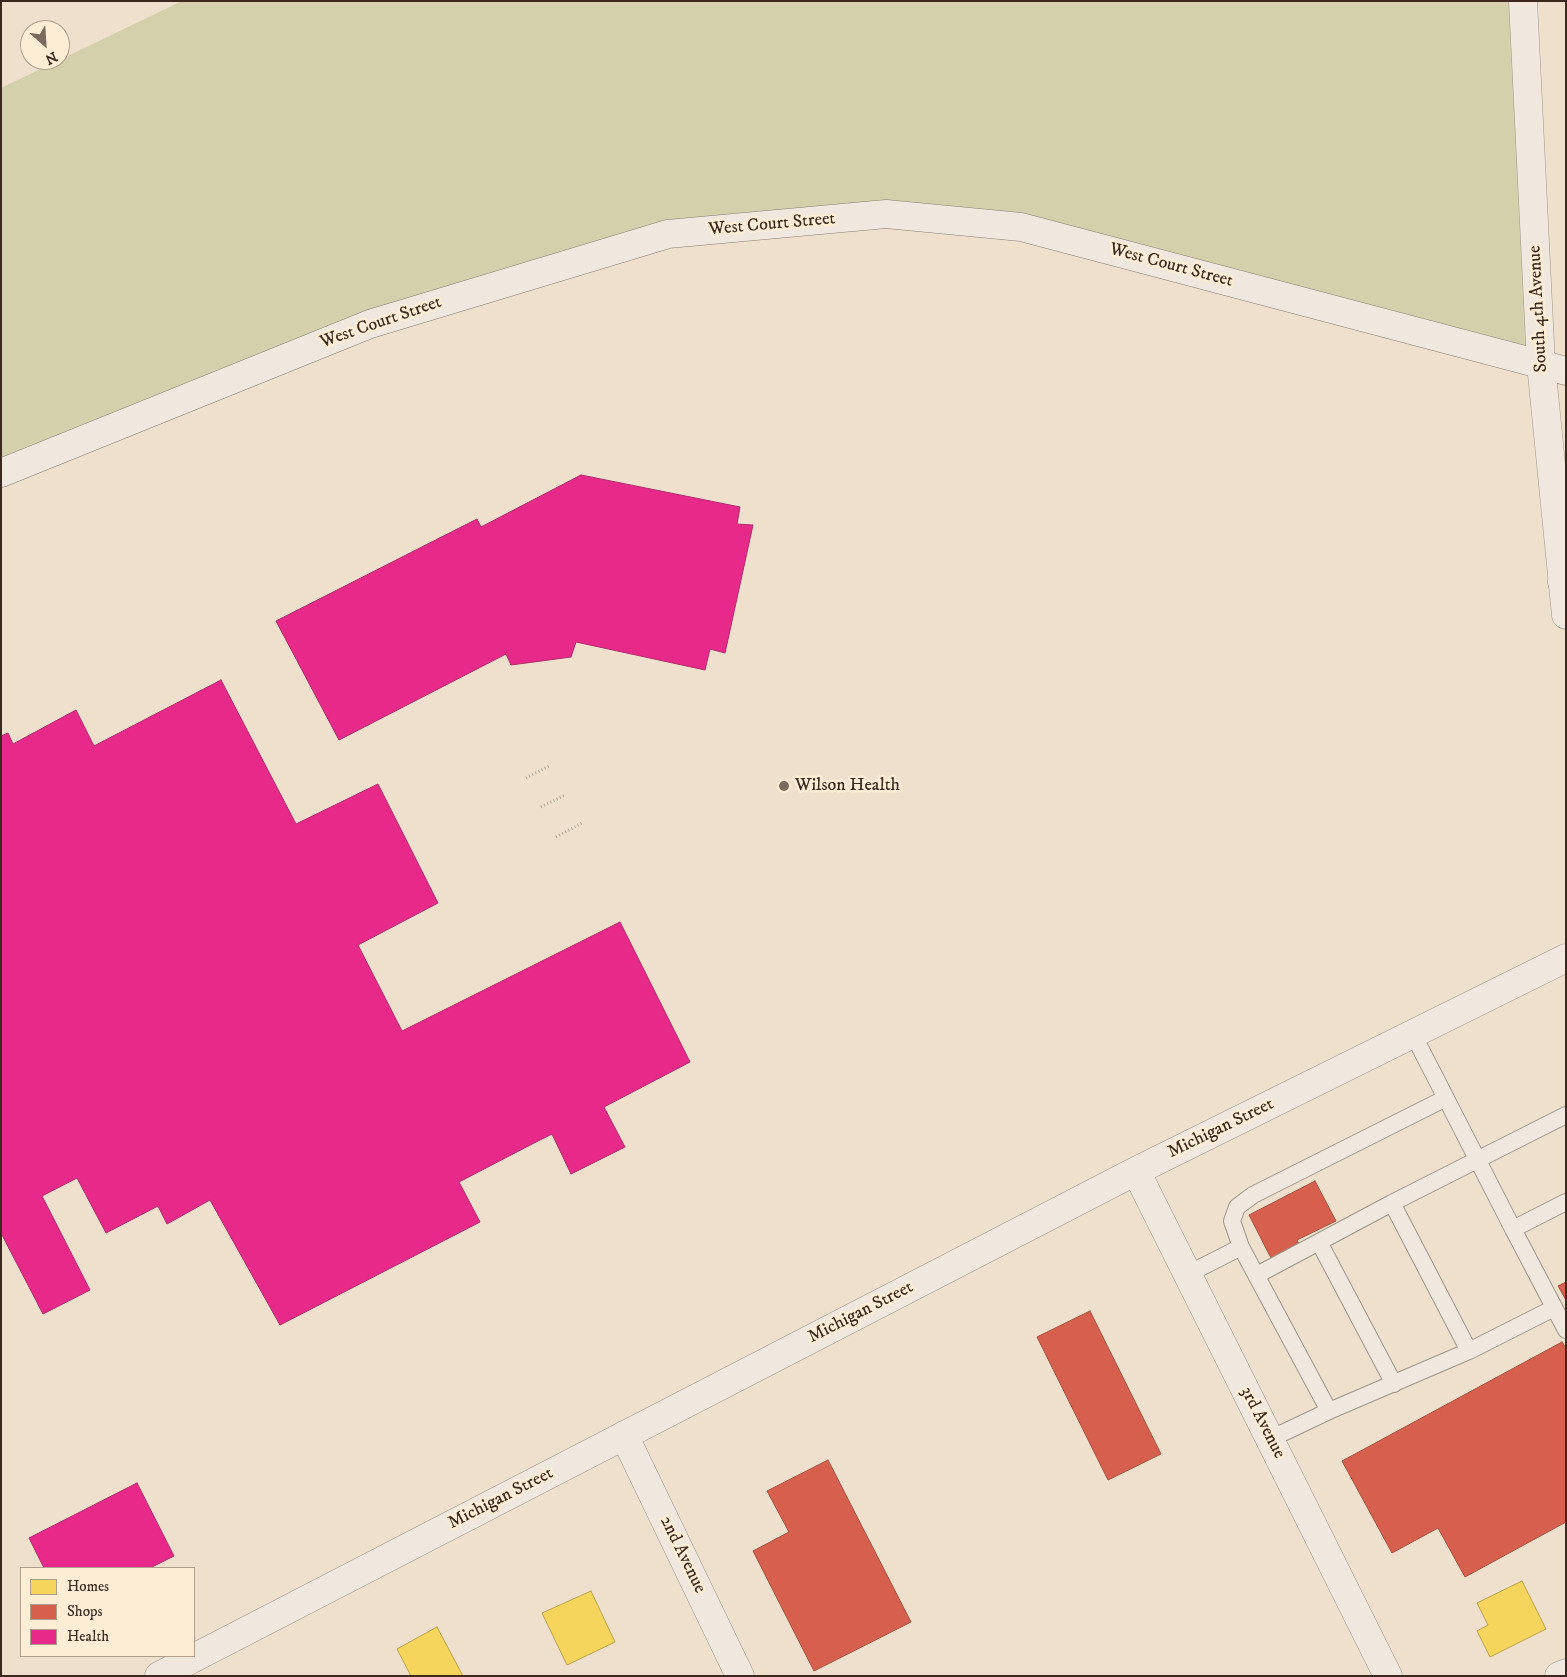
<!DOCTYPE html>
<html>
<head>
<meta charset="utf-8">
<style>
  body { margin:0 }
  #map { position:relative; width:1567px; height:1677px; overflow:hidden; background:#eee0cd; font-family:"IM FELL DW Pica",serif }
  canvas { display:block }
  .frame { position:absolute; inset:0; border:2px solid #3b291f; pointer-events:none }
  .legend { position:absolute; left:20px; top:1567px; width:175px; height:90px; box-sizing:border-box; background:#fdedd5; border:1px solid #af9f8c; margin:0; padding:6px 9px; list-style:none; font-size:15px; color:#3b291f }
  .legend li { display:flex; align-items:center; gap:10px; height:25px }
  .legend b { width:25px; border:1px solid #af9f8c }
  .north { position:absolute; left:20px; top:20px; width:50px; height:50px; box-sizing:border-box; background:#fdedd5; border:1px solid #af9f8c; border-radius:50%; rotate:154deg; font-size:14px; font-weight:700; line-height:20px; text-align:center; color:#3b291f }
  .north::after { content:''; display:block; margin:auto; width:18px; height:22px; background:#7a695c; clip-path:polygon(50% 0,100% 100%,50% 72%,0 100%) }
</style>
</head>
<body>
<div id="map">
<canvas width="1567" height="1677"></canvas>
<div class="frame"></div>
<ul class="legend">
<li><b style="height:14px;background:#f6d55c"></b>Homes</li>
<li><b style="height:14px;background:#d6604d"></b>Shops</li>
<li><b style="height:14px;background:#e7298a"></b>Health</li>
</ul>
<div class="north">N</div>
</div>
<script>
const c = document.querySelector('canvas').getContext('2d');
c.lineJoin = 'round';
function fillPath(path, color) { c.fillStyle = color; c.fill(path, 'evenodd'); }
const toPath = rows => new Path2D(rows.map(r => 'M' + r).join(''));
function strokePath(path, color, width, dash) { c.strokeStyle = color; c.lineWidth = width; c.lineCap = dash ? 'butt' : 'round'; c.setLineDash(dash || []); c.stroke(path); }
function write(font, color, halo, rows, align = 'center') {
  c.font = font + ' "IM FELL DW Pica",serif'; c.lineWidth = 5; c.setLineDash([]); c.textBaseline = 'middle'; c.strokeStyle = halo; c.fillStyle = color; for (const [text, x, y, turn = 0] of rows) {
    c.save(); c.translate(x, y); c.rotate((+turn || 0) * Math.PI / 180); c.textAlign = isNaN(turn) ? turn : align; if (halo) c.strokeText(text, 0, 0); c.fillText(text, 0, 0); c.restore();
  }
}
fillPath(toPath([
  [182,1,1523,1,1541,364,1021,227,885,214,668,234,370,324,1,473,1,88]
]), '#d5d0ac');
const homes = toPath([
  [1522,1581,1546,1629,1490,1657,1477,1631,1488,1625,1477,1603,1522,1581],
  [591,1591,615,1642,567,1665,542,1613,591,1591],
  [437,1627,463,1676,411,1676,397,1649,437,1627]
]);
fillPath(homes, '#f6d55c');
strokePath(homes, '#bea14a', 1);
const shops = toPath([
  [1315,1181,1336,1221,1297,1240,1301,1248,1273,1262,1249,1215,1315,1181],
  [1566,1282,1566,1300,1558,1286,1566,1282],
  [1090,1311,1161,1454,1108,1480,1037,1337,1090,1311],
  [1562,1342,1566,1348,1566,1522,1465,1577,1438,1528,1392,1553,1342,1461,1562,1342],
  [828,1460,911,1622,814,1671,753,1551,789,1532,767,1491,828,1460]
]);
fillPath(shops, '#d6604d');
strokePath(shops, '#a8503f', 1);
const health = toPath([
  [581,475,740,507,737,524,753,525,725,653,710,649,705,670,576,642,571,657,511,665,506,654,339,740,276,621,477,519,481,527,581,475],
  [221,680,296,824,378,784,438,903,358,945,402,1031,620,922,690,1062,604,1107,625,1147,571,1174,552,1134,536,1142,459,1182,480,1222,280,1325,210,1200,167,1224,158,1206,106,1233,77,1178,42,1196,90,1290,43,1314,1,1233,1,736,8,733,13,744,76,710,94,746,221,680],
  [137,1483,174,1556,150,1568,44,1568,29,1538,137,1483]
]);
fillPath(health, '#e7298a');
strokePath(health, '#b3296a', 1);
const service = toPath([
  [1413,1034,1513,1229,1566,1202],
  [1513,1229,1566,1330],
  [1319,1242,1394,1384],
  [1241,1247,1232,1221,1237,1207,1253,1195,1446,1098],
  [1188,1274,1241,1247,1329,1411,1270,1439],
  [1257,1275,1392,1203],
  [1469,1351,1392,1203,1566,1115],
  [1329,1411,1469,1351,1554,1308]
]);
const minor = toPath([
  [1541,364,1566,615],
  [1136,1171,1388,1676],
  [624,1435,740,1676],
  [159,1676,1136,1171,1566,958],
  [1559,1676,1566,1673]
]);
const tertiary = toPath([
  [1523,1,1541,364]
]);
const secondary = toPath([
  [1,473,370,324,668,234,886,214,1021,227,1566,371],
  [1562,582,1566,576]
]);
strokePath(service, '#9f968a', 18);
strokePath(minor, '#9f968a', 29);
strokePath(tertiary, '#9f968a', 29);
strokePath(secondary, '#877d72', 29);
strokePath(toPath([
  [526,778,549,766],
  [541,807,565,795],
  [556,837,582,823]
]), '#afa89f', 3, [1, 2.5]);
strokePath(service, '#f0e8df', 16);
strokePath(minor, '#f0e8df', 28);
strokePath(tertiary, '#f0e8df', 28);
strokePath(secondary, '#f0e8df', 28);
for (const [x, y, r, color] of [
  [784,786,6,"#7a695c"]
]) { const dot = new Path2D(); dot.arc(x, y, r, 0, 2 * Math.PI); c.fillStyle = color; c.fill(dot); strokePath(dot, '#fdedd5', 2); }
write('18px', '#3b291f', '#fdedd5', [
  ["West Court Street",772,225,-5],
  ["West Court Street",1171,266,15],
  ["South 4th Avenue",1539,309,-93],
  ["West Court Street",381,323,-19],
  ["Michigan Street",1221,1129,-26],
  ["Michigan Street",861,1313,-27],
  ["3rd Avenue",1262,1423,63],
  ["Michigan Street",501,1499,-27],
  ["2nd Avenue",682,1555,64]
]);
write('18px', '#3b291f', '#fdedd5', [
  ["Wilson Health",795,786]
], 'left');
</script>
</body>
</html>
